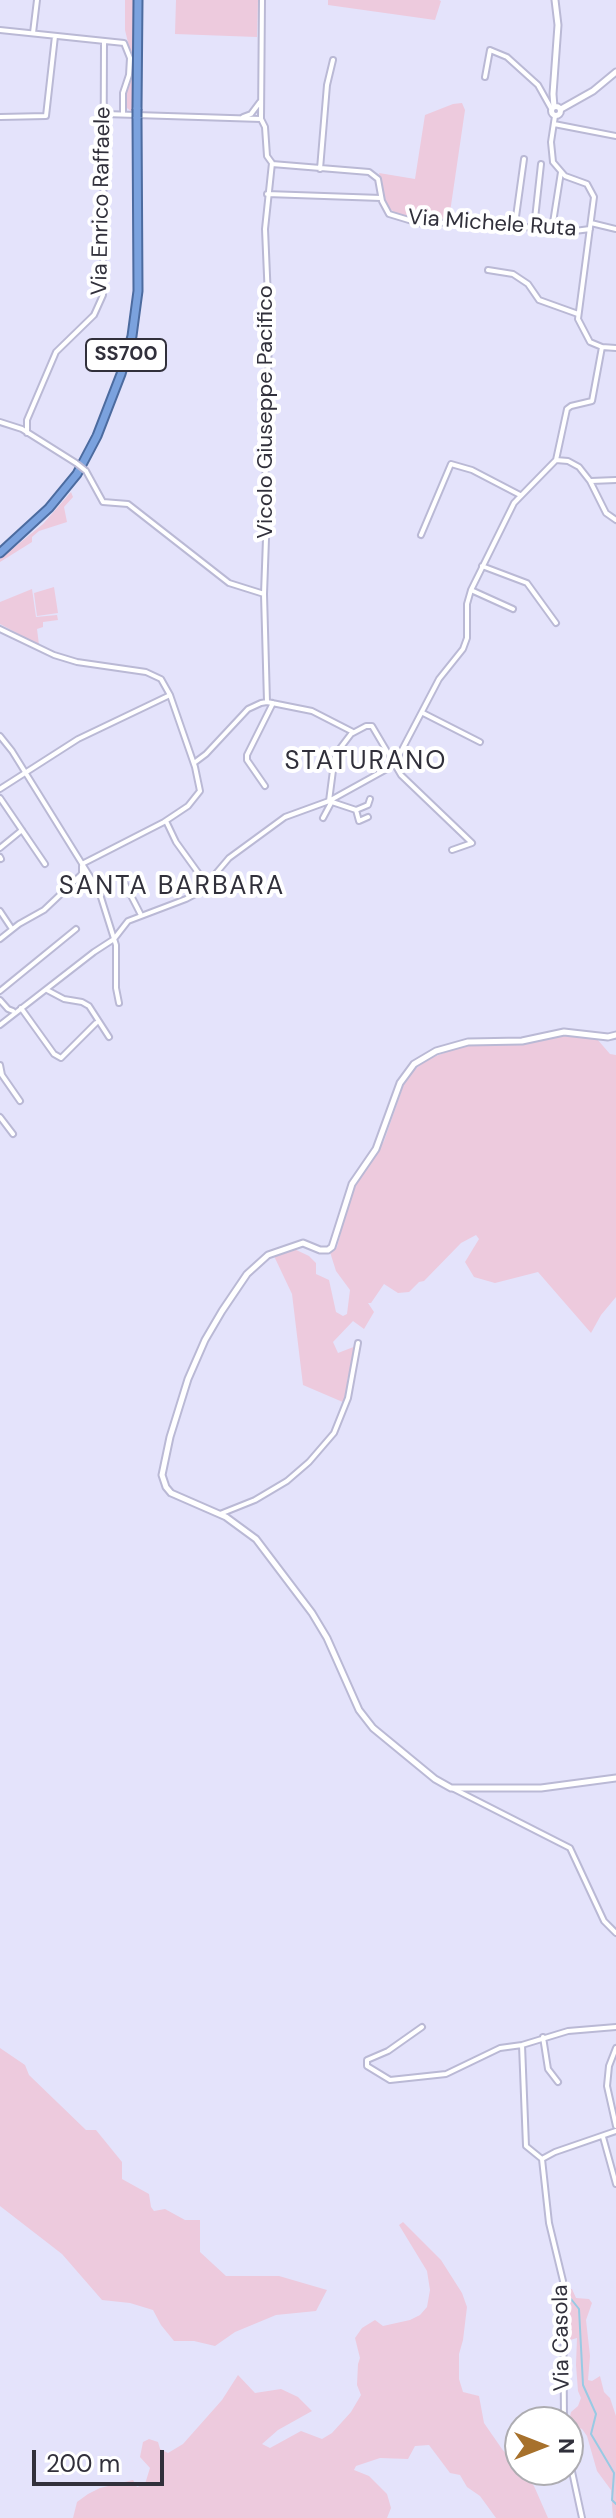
<!DOCTYPE html>
<html>
<head>
<meta charset="utf-8">
<style>
  body { margin:0 }
  #map { position:relative; width:616px; height:2518px; overflow:hidden; background:#e4e3fb; font-family:"DM Sans",sans-serif }
  canvas { display:block }
  .north { position:absolute; left:504px; top:2406px; width:80px; height:80px; box-sizing:border-box; background:#fff; border:2px solid #adacb1; border-radius:50%; rotate:90deg; font-size:22px; font-weight:700; line-height:32px; text-align:center; color:#31303b }
  .north::after { content:''; display:block; margin:auto; width:28px; height:36px; background:#a7712c; clip-path:polygon(50% 0,100% 100%,50% 72%,0 100%) }
  .scale { position:absolute; left:32px; top:2450px; width:132px; height:36px; box-sizing:border-box; border:4px solid #31303b; border-top:0; padding-left:10px; font-size:24px; line-height:28px; white-space:nowrap; color:#31303b; -webkit-text-stroke:6px #fff; paint-order:stroke }
</style>
</head>
<body>
<div id="map">
<canvas width="616" height="2518"></canvas>
<div class="north">N</div>
<div class="scale">200 m</div>
</div>
<script>
const c = document.querySelector('canvas').getContext('2d');
c.lineJoin = 'round';
function fillPath(path, color) { c.fillStyle = color; c.fill(path, 'evenodd'); }
const toPath = rows => new Path2D(rows.map(r => 'M' + r).join(''));
function strokePath(path, color, width, dash) { c.strokeStyle = color; c.lineWidth = width; c.lineCap = dash ? 'butt' : 'round'; c.setLineDash(dash || []); c.stroke(path); }
function write(font, color, halo, rows, align = 'center') {
  c.font = font + ' "DM Sans",sans-serif'; c.lineWidth = 8; c.setLineDash([]); c.textBaseline = 'middle'; c.strokeStyle = halo; c.fillStyle = color; for (const [text, x, y, turn = 0] of rows) {
    c.save(); c.translate(x, y); c.rotate((+turn || 0) * Math.PI / 180); c.textAlign = isNaN(turn) ? turn : align; if (halo) c.strokeText(text, 0, 0); c.fillText(text, 0, 0); c.restore();
  }
}
fillPath(toPath([
  [125,0,135,0,134,109,131,111,123,105,131,55,125,30],
  [176,0,258,0,257,37,175,34],
  [328,0,439,0,441,1,435,20,328,5],
  [462,103,465,110,449,219,424,221,396,214,386,205,379,173,415,179,425,115,453,104],
  [71,492,73,497,64,507,67,522,39,531,32,537,32,542,0,562,0,559,43,524],
  [54,587,58,613,37,616,34,593],
  [32,589,36,617,57,615,58,620,43,622,43,627,37,629,39,645,0,624,0,602],
  [567,1035,597,1039,610,1054,616,1055,616,1297,601,1315,591,1333,538,1272,495,1283,474,1277,465,1262,479,1239,476,1235,461,1243,424,1281,419,1282,409,1292,398,1293,384,1284,371,1303,368,1303,374,1312,364,1329,353,1321,333,1342,338,1353,356,1346,347,1381,349,1385,345,1403,303,1385,292,1294,274,1256,292,1248,309,1256,316,1263,316,1274,329,1280,336,1312,343,1316,347,1314,350,1290,336,1271,330,1252,337,1247,350,1198,359,1178,384,1141,406,1078,425,1060,463,1046,528,1043],
  [0,2048,25,2065,29,2075,86,2130,96,2130,122,2162,122,2179,149,2194,151,2207,154,2211,165,2209,185,2220,200,2220,200,2252,226,2276,279,2276,327,2290,316,2311,276,2315,235,2332,215,2346,194,2341,174,2341,161,2325,153,2310,130,2303,102,2300,62,2254,0,2206],
  [403,2222,441,2260,462,2293,467,2307,463,2340,459,2354,459,2379,463,2392,479,2396,484,2423,502,2449,534,2486,548,2518,496,2518,480,2496,467,2487,460,2475,450,2473,429,2445,415,2446,408,2459,380,2458,356,2466,354,2470,369,2476,387,2494,391,2508,387,2518,73,2518,77,2502,88,2494,100,2488,133,2480,137,2487,145,2484,150,2468,140,2457,143,2442,149,2439,158,2442,160,2449,168,2453,183,2444,222,2400,238,2375,255,2393,281,2389,298,2397,312,2411,278,2430,262,2444,270,2448,301,2431,322,2439,332,2433,351,2412,361,2395,357,2385,358,2364,360,2358,355,2338,362,2328,375,2320,383,2326,410,2320,420,2315,427,2307,430,2290,427,2271,399,2225],
  [563,2288,572,2289,576,2298,589,2299,592,2303,586,2320,590,2356,588,2380,592,2381,600,2376,604,2392,610,2398,616,2416,616,2518,613,2518,611,2490,597,2471,587,2436,582,2429,573,2426,569,2421,571,2412,578,2406,581,2398,578,2391,576,2365,577,2338,563,2342,560,2322,559,2296]
]), '#edcadd');
strokePath(toPath([
  [571,2299,579,2309,583,2385,596,2414,591,2434,614,2473,612,2500,616,2504]
]), '#98cae4', 2);
const minor = toPath([
  [0,30,124,43,130,58,129,75,123,93,123,113],
  [33,33,37,0],
  [485,77,490,50,507,57,538,85,552,110],
  [105,114,261,119,265,127,267,156,272,163],
  [555,116,551,142,553,162,565,176,587,184,594,197,578,319,590,342,602,347,616,348],
  [0,117,46,116,55,36],
  [243,117,251,114,260,102],
  [261,119,262,0],
  [554,124,616,136],
  [272,164,369,172,378,179,382,201,389,214,422,224,475,221,567,232,590,229],
  [320,169,327,85,333,60],
  [267,194,381,198],
  [591,223,616,229],
  [515,224,524,159],
  [534,228,541,164],
  [552,229,561,172],
  [488,270,513,274,528,284,539,300,578,314],
  [0,422,22,429,76,463],
  [27,433,27,420,56,352,94,315,103,295,104,41],
  [556,460,567,409,571,406,592,401,602,347],
  [556,460,568,461,579,467,590,481,606,513,616,520],
  [86,471,103,502,128,504,229,583,264,594,267,702],
  [591,481,616,480],
  [421,535,451,464,472,470,520,495],
  [482,566,527,583,556,623],
  [471,590,513,609],
  [264,594,267,511,264,436,268,384,269,322,265,229,272,163],
  [0,629,54,655,77,662,146,672,161,679,170,695,195,767,200,791,188,806,164,822,82,864],
  [423,713,480,742],
  [0,736,12,751,99,891,116,945,116,988,119,1003],
  [194,763,206,754,248,709,261,703,267,702,312,711,353,732],
  [265,786,247,760,247,755,273,703],
  [0,789,78,739,170,695],
  [0,798,45,864],
  [370,799,368,805,356,810,329,801,335,755,351,734,366,726,372,726,401,775,472,843,452,850],
  [356,810,359,821,368,817],
  [323,818,331,803],
  [166,821,176,842,207,885],
  [0,848,22,830],
  [0,857,1,859],
  [118,876,123,880,141,915],
  [0,911,12,929],
  [0,939,19,924,44,910,82,874,82,866],
  [47,990,64,999,82,1002,89,1006,109,1037],
  [0,991,76,929],
  [0,1000,8,1009,13,1011],
  [21,1008,54,1054,61,1058,96,1023],
  [0,1025,94,952,114,939,128,921,186,899,201,891,229,858,285,817,329,801,394,765,439,679,463,649,467,638,467,604,471,590,514,503,556,460],
  [0,1065,2,1075,20,1101],
  [0,1117,13,1134],
  [220,1514,255,1500,287,1481,309,1462,334,1433,348,1398,358,1343],
  [454,1789,570,1848,604,1921,616,1933],
  [422,2027,388,2051,367,2060,367,2066,390,2080,446,2074,500,2048,522,2045,568,2031,616,2027],
  [543,2037,548,2069,558,2082],
  [522,2045,526,2146,542,2159],
  [616,2048,609,2066,607,2086,616,2126],
  [603,2137,616,2184],
  [542,2159,549,2223,563,2281,564,2422],
  [542,2159,555,2152,616,2131],
  [568,2453,582,2518]
]);
const tertiary = toPath([
  '551.5 111a4.5 4.5 0 1 1 9 0a4.5 4.5 0 1 1-9 0Z',
  [554,107,553,94,558,25,555,0],
  [561,109,593,91,616,72],
  [616,1035,608,1037,564,1032,522,1041,468,1042,436,1051,414,1064,400,1083,376,1149,352,1184,332,1247,328,1250,320,1250,303,1243,268,1255,247,1274,222,1311,205,1340,188,1379,170,1437,162,1475,166,1487,171,1493,226,1517,256,1539,312,1613,327,1638,359,1710,373,1728,435,1779,451,1788,541,1788,616,1778]
]);
const trunk = toPath([
  [137,109,138,0],
  [0,553,49,508,77,474,97,436,121,374,132,336,138,291,137,117]
]);
strokePath(minor, '#bab9d5', 8);
strokePath(tertiary, '#bab9d5', 9);
strokePath(trunk, '#4c6b9f', 11);
strokePath(minor, '#fff', 4);
strokePath(tertiary, '#fff', 5);
strokePath(trunk, '#7ba2de', 7);
const minorBridge = toPath([
  [76,463,86,471]
]);
const trunkBridge = toPath([
  [137,109,137,117]
]);
strokePath(minorBridge, '#bab9d5', 8, []);
strokePath(trunkBridge, '#4c6b9f', 11, []);
strokePath(minorBridge, '#fff', 4);
strokePath(trunkBridge, '#7ba2de', 7);
for (const [x, y, w] of [
  [126,355,80]
]) { const box = new Path2D(); box.roundRect(x - w / 2, y - 16, w, 32, 6); c.fillStyle = '#fff'; c.fill(box); strokePath(box, '#31303b', 2); }
write('bold 20px', '#31303b', null, [
  ["SS700",126,355]
]);
write('22px', '#31303b', '#fff', [
  ["Via Enrico Raffaele",102,201,-89],
  ["Via Michele Ruta",492,224,4],
  ["Vicolo Giuseppe Pacifico",266,412,-90],
  ["Via Casola",562,2338,-91]
]);
c.letterSpacing = '2px';
write('26px', '#31303b', '#fff', [
  ["STATURANO",366,762],
  ["SANTA BARBARA",172,887]
]);
c.letterSpacing = '0px';
</script>
</body>
</html>
